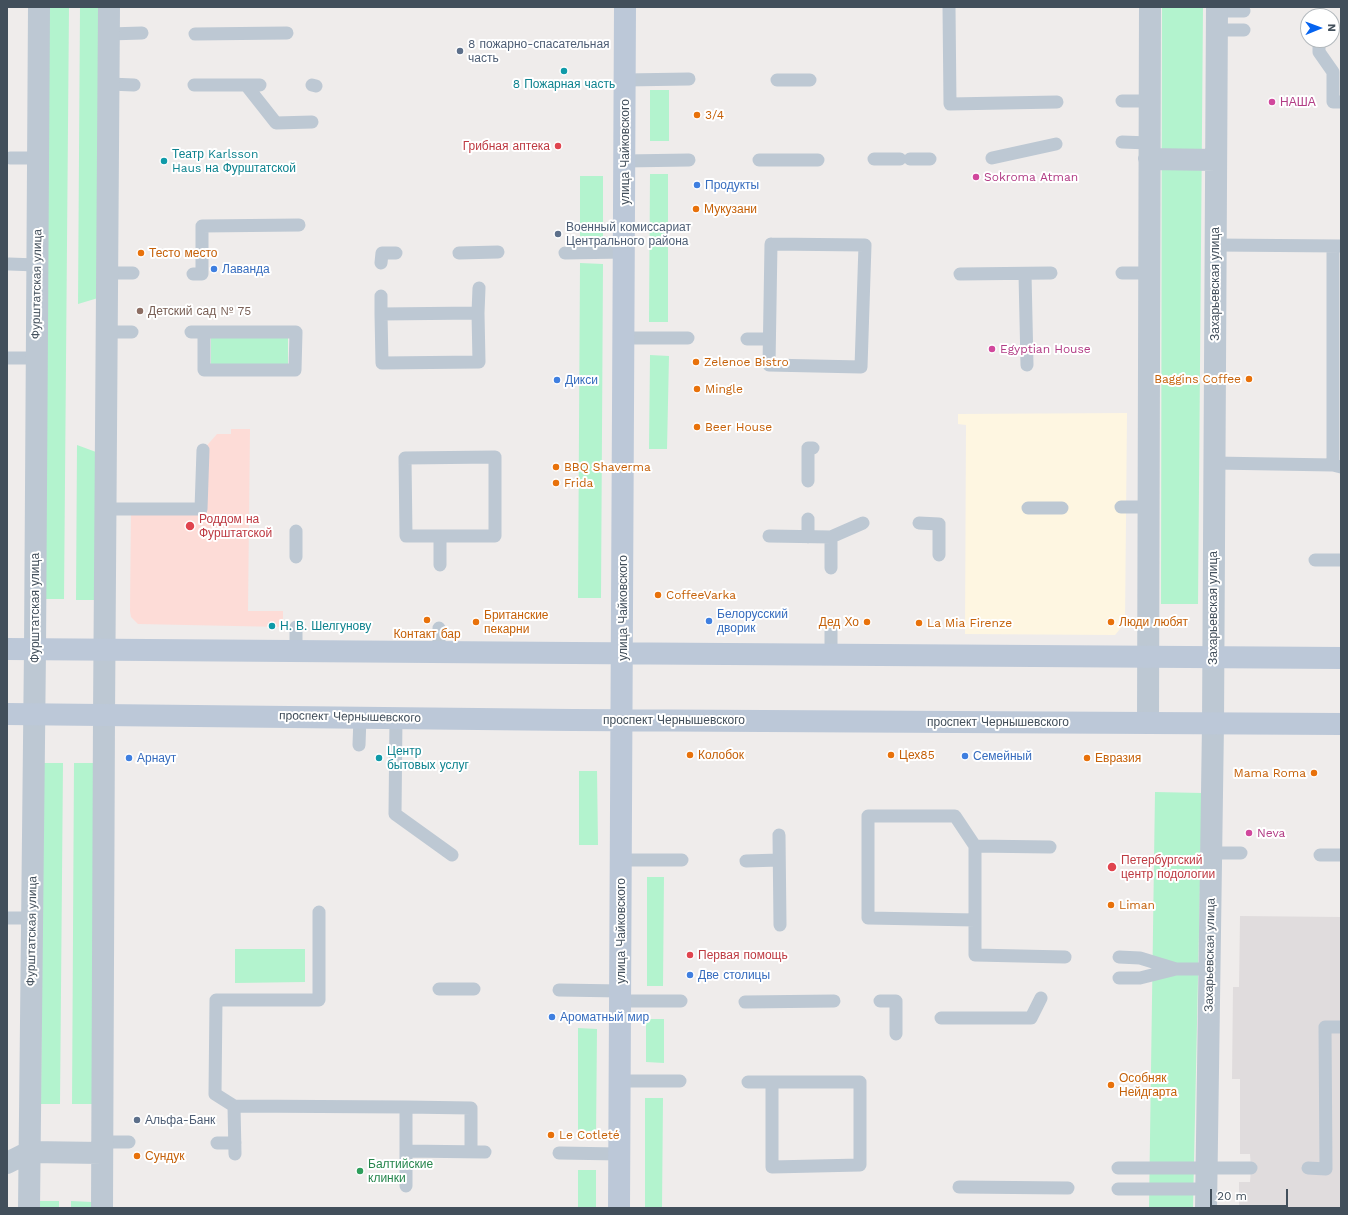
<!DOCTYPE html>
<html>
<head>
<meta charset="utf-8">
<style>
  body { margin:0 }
  #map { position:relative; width:1348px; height:1215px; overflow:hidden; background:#efeceb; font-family:"Work Sans",sans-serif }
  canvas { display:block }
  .frame { position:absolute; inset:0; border:8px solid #424f5b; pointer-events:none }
  .north { position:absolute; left:1300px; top:8px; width:40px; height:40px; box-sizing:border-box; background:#fff; border:1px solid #b3b9bd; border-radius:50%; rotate:89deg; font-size:11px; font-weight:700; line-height:16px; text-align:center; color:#424f5b }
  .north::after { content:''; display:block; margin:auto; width:14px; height:18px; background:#0563f0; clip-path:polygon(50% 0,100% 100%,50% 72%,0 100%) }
  .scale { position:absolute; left:1210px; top:1189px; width:78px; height:18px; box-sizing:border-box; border:2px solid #424f5b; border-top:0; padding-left:5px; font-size:12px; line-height:14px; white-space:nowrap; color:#424f5b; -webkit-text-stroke:3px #fff; paint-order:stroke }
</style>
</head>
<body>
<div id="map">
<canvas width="1348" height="1215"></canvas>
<div class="frame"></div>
<div class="north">N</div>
<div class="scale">20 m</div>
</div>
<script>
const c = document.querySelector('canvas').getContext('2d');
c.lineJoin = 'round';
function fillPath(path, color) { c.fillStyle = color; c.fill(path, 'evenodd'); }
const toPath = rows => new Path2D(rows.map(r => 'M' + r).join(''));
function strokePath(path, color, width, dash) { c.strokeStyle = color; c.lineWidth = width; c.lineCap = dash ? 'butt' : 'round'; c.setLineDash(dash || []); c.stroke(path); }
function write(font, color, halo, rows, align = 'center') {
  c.font = font + ' "Work Sans",sans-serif'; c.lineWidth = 4; c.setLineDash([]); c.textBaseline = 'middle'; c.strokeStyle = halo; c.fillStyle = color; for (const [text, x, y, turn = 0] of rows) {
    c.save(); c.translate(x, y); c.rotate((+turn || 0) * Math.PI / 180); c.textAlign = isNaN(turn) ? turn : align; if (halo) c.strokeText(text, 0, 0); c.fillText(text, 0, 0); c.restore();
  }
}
fillPath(toPath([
  [1127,413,1125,623,1115,635,965,634,966,425,958,424,958,414],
  [7,737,8,912,7,912]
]), '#fef6e1');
fillPath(toPath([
  [1240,916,1341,917,1341,1208,1239,1208,1239,1182,1250,1182,1251,1168,1250,1154,1240,1154,1240,1079,1232,1079,1233,987,1239,987]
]), '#e0dcdd');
fillPath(toPath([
  [231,429,250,429,248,611,283,611,283,627,138,624,131,617,130,611,131,509,201,509,203,450,217,434,231,434]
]), '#fddcd7');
fillPath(toPath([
  [49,7,69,7,64,599,45,599],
  [80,7,100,7,98,298,78,304],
  [1162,7,1203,7,1198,604,1161,604],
  [650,90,669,90,669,141,650,141],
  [650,174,668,174,668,322,649,322],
  [580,176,603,176,603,240,580,240],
  [580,263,603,264,601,598,578,598],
  [211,338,288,338,288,364,211,364],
  [650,355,669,356,667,449,649,449],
  [77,445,96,452,95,600,76,600],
  [43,763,63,763,60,1104,41,1104],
  [74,763,94,763,92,1104,72,1104],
  [579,771,597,771,598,845,579,845],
  [1155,792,1202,793,1193,1208,1149,1208],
  [647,877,664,877,663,986,647,986],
  [235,949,305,949,305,982,235,983],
  [646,1019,664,1019,664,1063,646,1062],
  [578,1028,597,1029,596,1138,578,1138],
  [645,1098,663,1098,662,1208,645,1208],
  [578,1170,596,1170,596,1208,578,1208],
  [40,1201,59,1201,59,1208,40,1208],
  [71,1201,92,1202,92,1208,71,1208]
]), '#b3f3ce');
strokePath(toPath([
  [949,7,950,104,1057,102],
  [1217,11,1244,11],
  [1217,30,1244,30],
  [109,34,142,33],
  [195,34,287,33],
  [1319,40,1319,52,1333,72,1333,102,1341,102],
  [625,80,689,79],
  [777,80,810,80],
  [109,84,134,85],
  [194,85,260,85],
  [246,85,276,123,312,122],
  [312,85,316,86],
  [1122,101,1149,101],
  [1122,142,1149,143],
  [10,158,38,158],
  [992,158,1056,144],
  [874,159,900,159],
  [910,159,930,159],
  [759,160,818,160],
  [625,161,689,160],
  [771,244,865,245,861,367,769,365,771,244],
  [1215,245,1341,246],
  [459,253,498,252],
  [565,253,624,252],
  [381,263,382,253,396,253],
  [9,264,37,265],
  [107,273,133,273],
  [1122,273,1149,273],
  [193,274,202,274,202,226,299,225],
  [960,274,1051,273],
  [1025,274,1027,365],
  [478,313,479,288],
  [381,314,478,313,479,362,382,363,381,314,381,296],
  [107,332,132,332],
  [191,332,296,332,295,370,204,370,204,332],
  [624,338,688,338],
  [747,339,769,339],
  [8,358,36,358],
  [495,457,495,536,406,536,405,458,495,457],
  [1214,463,1333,465,1341,467],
  [1333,465,1333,246],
  [808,481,808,448,813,448],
  [1121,507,1148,507],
  [1028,508,1062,508],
  [106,509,201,509,203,450],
  [919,523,939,524,939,555],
  [296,531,296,557],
  [769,536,831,537,863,523],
  [808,537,808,519],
  [831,537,831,568],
  [1315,560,1341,560],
  [440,565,440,536],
  [296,651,296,627],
  [439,652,439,628],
  [831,655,831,630],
  [396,718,395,814,452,855],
  [359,745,360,717],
  [779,835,780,925],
  [975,846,1050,847],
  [1212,853,1241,853],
  [1320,855,1341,855],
  [621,860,682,860],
  [746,861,779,860],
  [319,912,319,1000,216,1000,215,1094,234,1106,406,1107,406,1151,485,1152],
  [7,918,32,918],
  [975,920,868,918,868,816,955,816,975,846,975,955,1065,957],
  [1119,957,1140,958,1176,969,1210,969],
  [1119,978,1140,978,1176,969],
  [439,989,474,989],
  [559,990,621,991],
  [621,1001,681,1001],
  [880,1001,896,1001,896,1034],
  [745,1002,834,1001],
  [941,1018,1031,1018,1041,998],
  [620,1081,680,1081],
  [748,1082,860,1082,860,1165,772,1167,772,1082],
  [234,1106,235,1154],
  [406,1107,471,1108,471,1152],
  [102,1142,129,1142],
  [217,1143,235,1143],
  [559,1153,620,1154],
  [1118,1168,1251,1168],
  [1308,1168,1326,1169,1325,1027,1341,1027],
  [406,1186,406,1151],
  [959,1187,1068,1188],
  [1118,1189,1207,1189]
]), '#bdc8d3', 13);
strokePath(toPath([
  [1149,159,1216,160],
  [1148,723,1150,7],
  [7,1163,29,1152,102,1153],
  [29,1208,35,649,39,7],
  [102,1208,104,715,109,7],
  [1206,1208,1213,724,1217,7]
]), '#bdc8d3', 22);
strokePath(toPath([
  [7,649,573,653,1341,658],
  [7,714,572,720,1341,724],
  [619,1208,625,7]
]), '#bcc8d8', 22);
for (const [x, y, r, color] of [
  [460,51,4,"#5c6f8a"],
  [564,71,4,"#0f9aa8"],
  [1272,102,4,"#d1479c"],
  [697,115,4,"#e8710a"],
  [558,146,4,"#e0444e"],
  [164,161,4,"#0f9aa8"],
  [976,177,4,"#d1479c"],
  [697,185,4,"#3f7fe0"],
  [696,209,4,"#e8710a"],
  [558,234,4,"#5c6f8a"],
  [141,253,4,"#e8710a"],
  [214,269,4,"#3f7fe0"],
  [140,311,4,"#8d6e63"],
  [992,349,4,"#d1479c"],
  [696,362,4,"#e8710a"],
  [1249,379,4,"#e8710a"],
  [557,380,4,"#3f7fe0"],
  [697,389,4,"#e8710a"],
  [697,427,4,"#e8710a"],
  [556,467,4,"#e8710a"],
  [556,483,4,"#e8710a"],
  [190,526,5,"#e0444e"],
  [658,595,4,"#e8710a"],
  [427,620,4,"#e8710a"],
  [709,621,4,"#3f7fe0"],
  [476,622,4,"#e8710a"],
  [867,622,4,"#e8710a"],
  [1111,622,4,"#e8710a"],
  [919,623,4,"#e8710a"],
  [272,626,4,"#0f9aa8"],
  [690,755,4,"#e8710a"],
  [891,755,4,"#e8710a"],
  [965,756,4,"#3f7fe0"],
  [129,758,4,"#3f7fe0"],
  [379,758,4,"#0f9aa8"],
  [1087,758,4,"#e8710a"],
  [1314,773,4,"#e8710a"],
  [1249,833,4,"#d1479c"],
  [1112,867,5,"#e0444e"],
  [1111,905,4,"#e8710a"],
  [690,955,4,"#e0444e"],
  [690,975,4,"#3f7fe0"],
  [552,1017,4,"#3f7fe0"],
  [1111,1085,4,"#e8710a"],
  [137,1120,4,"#5c6f8a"],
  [551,1135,4,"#e8710a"],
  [137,1156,4,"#e8710a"],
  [360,1171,4,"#2e9e5b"]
]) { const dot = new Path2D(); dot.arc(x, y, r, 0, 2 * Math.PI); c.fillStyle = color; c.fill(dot); strokePath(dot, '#fff', 1.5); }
write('12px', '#4e5e75', '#fff', [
  ["8 пожарно-спасательная",468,44],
  ["часть",468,58],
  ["Военный комиссариат",566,227],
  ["Центрального района",566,241],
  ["Альфа-Банк",145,1120]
], 'left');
write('12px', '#0d838f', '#fff', [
  ["8 Пожарная часть",564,84,"center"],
  ["Театр Karlsson",172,154],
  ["Haus на Фурштатской",172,168],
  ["Н. В. Шелгунову",280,626],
  ["Центр",387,751],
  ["бытовых услуг",387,765]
], 'left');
write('12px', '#b23c85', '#fff', [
  ["НАША",1280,102],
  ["Sokroma Atman",984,177],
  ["Egyptian House",1000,349],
  ["Neva",1257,833]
], 'left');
write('12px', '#c56008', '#fff', [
  ["3/4",705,115],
  ["Мукузани",704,209],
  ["Тесто место",149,253],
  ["Zelenoe Bistro",704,362],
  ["Baggins Coffee",1241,379,"right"],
  ["Mingle",705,389],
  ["Beer House",705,427],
  ["BBQ Shaverma",564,467],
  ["Frida",564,483],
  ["CoffeeVarka",666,595],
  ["Британские",484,615],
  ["пекарни",484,629],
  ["Дед Хо",859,622,"right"],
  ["Люди любят",1119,622],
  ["La Mia Firenze",927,623],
  ["Контакт бар",427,634,"center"],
  ["Колобок",698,755],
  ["Цех85",899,755],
  ["Евразия",1095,758],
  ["Mama Roma",1306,773,"right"],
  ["Liman",1119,905],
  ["Особняк",1119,1078],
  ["Нейдгарта",1119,1092],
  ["Le Cotleté",559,1135],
  ["Сундук",145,1156]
], 'left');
write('12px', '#be3a42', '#fff', [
  ["Грибная аптека",550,146,"right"],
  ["Роддом на",199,519],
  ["Фурштатской",199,533],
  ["Петербургский",1121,860],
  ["центр подологии",1121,874],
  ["Первая помощь",698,955]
], 'left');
write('12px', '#424f5b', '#fff', [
  ["улица Чайковского",625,152,-90],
  ["Фурштатская улица",37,284,-89],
  ["Захарьевская улица",1215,284,-90],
  ["Фурштатская улица",35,608,-90],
  ["улица Чайковского",623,608,-90],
  ["Захарьевская улица",1213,608,-90],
  ["проспект Чернышевского",350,717,1],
  ["проспект Чернышевского",674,720],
  ["проспект Чернышевского",998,722],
  ["Фурштатская улица",32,931,-89],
  ["улица Чайковского",621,931,-90],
  ["Захарьевская улица",1210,955,-89]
]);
write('12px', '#366cbe', '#fff', [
  ["Продукты",705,185],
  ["Лаванда",222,269],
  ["Дикси",565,380],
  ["Белорусский",717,614],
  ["дворик",717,628],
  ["Семейный",973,756],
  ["Арнаут",137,758],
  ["Две столицы",698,975],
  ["Ароматный мир",560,1017]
], 'left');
write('12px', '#785e54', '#fff', [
  ["Детский сад № 75",148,311]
], 'left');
write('12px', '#27864d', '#fff', [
  ["Балтийские",368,1164],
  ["клинки",368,1178]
], 'left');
</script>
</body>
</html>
